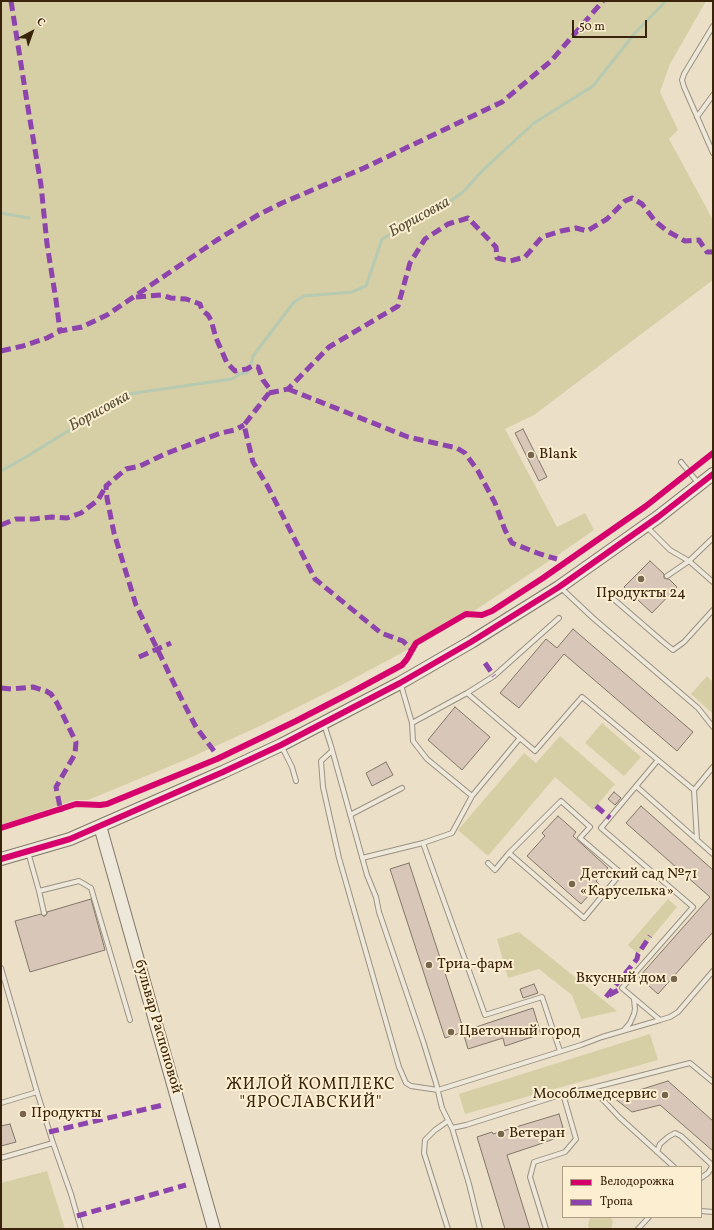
<!DOCTYPE html>
<html>
<head>
<meta charset="utf-8">
<style>
  body { margin:0 }
  #map { position:relative; width:714px; height:1230px; overflow:hidden; background:#ebdfc7; font-family:Vollkorn,serif }
  canvas { display:block }
  .frame { position:absolute; inset:0; border:2px solid #39230b; pointer-events:none }
  .legend { position:absolute; left:562px; top:1166px; width:140px; height:52px; box-sizing:border-box; background:#fceed1; border:1px solid #ae9d82; margin:0; padding:5px 7px; list-style:none; font-size:12px; color:#39230b }
  .legend li { display:flex; align-items:center; gap:8px; height:20px }
  .legend b { width:20px; border:1px solid #ae9d82 }
  .north { position:absolute; left:12px; top:12px; width:40px; height:40px; -webkit-text-stroke:3px #fceed1; paint-order:stroke; rotate:41deg; font-size:11px; font-weight:700; line-height:16px; text-align:center; color:#39230b }
  .north::after { content:''; display:block; margin:auto; width:14px; height:18px; background:#39230b; clip-path:polygon(50% 0,100% 100%,50% 72%,0 100%) }
  .scale { position:absolute; left:572px; top:20px; width:75px; height:18px; box-sizing:border-box; border:2px solid #39230b; border-top:0; padding-left:5px; font-size:12px; line-height:14px; white-space:nowrap; color:#39230b; -webkit-text-stroke:3px #fceed1; paint-order:stroke }
</style>
</head>
<body>
<div id="map">
<canvas width="714" height="1230"></canvas>
<div class="frame"></div>
<ul class="legend">
<li><b style="height:5px;background:#d6006c"></b>Велодорожка</li>
<li><b style="height:5px;background:#8e44ad"></b>Тропа</li>
</ul>
<div class="north">С</div>
<div class="scale">50 m</div>
</div>
<script>
const c = document.querySelector('canvas').getContext('2d');
c.lineJoin = 'round';
function fillPath(path, color) { c.fillStyle = color; c.fill(path, 'evenodd'); }
const toPath = rows => new Path2D(rows.map(r => 'M' + r).join(''));
function strokePath(path, color, width, dash) { c.strokeStyle = color; c.lineWidth = width; c.lineCap = dash ? 'butt' : 'round'; c.setLineDash(dash || []); c.stroke(path); }
function write(font, color, halo, rows, align = 'center') {
  c.font = font + ' Vollkorn,serif'; c.lineWidth = 4; c.setLineDash([]); c.textBaseline = 'middle'; c.strokeStyle = halo; c.fillStyle = color; for (const [text, x, y, turn = 0] of rows) {
    c.save(); c.translate(x, y); c.rotate((+turn || 0) * Math.PI / 180); c.textAlign = isNaN(turn) ? turn : align; if (halo) c.strokeText(text, 0, 0); c.fillText(text, 0, 0); c.restore();
  }
}
fillPath(toPath([
  [1,1,706,1,670,64,660,92,678,130,669,139,713,220,713,280,534,415,505,429,557,527,585,513,594,530,555,557,474,611,466,611,416,640,409,649,334,689,262,725,185,760,88,800,75,800,1,825],
  [707,676,713,682,713,714,691,694],
  [602,723,641,757,624,776,585,743],
  [560,736,615,784,593,810,555,777,488,856,458,830,524,753,536,763],
  [668,899,677,907,638,954,628,945],
  [519,932,617,1011,581,1019,572,995,539,969,508,978,497,939],
  [650,1034,658,1060,465,1114,459,1094],
  [47,1171,65,1229,1,1229,1,1183],
  [590,1217,611,1217,613,1222,611,1229,589,1229,588,1225]
]), '#d6cfa5');
strokePath(toPath([
  [1,213,29,218],
  [1,471,26,457,128,394,232,379,240,374,247,373,250,369,253,356,294,302,304,296,352,292,366,286,382,239,441,208,463,192,483,170,534,123,593,86,635,33,666,1]
]), '#b6c9b1', 3);
const building = toPath([
  [523,429,547,477,539,481,515,433,523,429],
  [650,561,664,574,664,578,667,579,669,579,677,587,652,613,624,587,650,561],
  [573,629,693,732,677,751,564,654,519,708,500,693,546,639,557,648,573,629],
  [455,707,490,737,462,770,428,740,455,707],
  [386,762,393,775,372,786,366,773,386,762],
  [614,792,621,798,615,805,608,799,614,792],
  [641,806,713,870,713,932,658,994,639,977,710,897,626,823,641,806],
  [558,816,576,832,573,836,608,868,596,881,599,884,581,904,527,856,545,836,542,833,558,816],
  [409,863,464,1031,533,1008,541,1034,505,1046,503,1038,468,1049,463,1032,445,1038,390,869,409,863],
  [91,899,105,950,30,972,15,921,41,914,43,916,45,916,47,914,47,912,91,899],
  [534,984,538,993,523,998,520,989,534,984],
  [668,1081,713,1121,713,1151,660,1105,632,1112,614,1098,668,1081],
  [559,1114,565,1135,537,1145,507,1155,530,1229,505,1229,477,1137,492,1132,493,1134,559,1114],
  [10,1124,16,1142,1,1146,1,1126,10,1124]
]);
fillPath(building, '#d8c6b8');
strokePath(building, '#817768', 1);
const lane = toPath([
  [713,26,684,74,682,80,684,87,713,153],
  [697,117,713,95],
  [681,462,699,484],
  [647,527,670,550,689,561,713,582],
  [667,576,689,561,713,538],
  [560,587,593,618,698,708,713,727],
  [610,596,662,641,673,650,684,642,713,610],
  [401,685,412,723],
  [467,693,535,751,582,697,694,790],
  [324,724,331,746,367,875,376,897,379,912,423,1041,436,1083,442,1108,452,1128,469,1184,480,1229],
  [282,747,292,767,296,781],
  [332,751,321,761,323,787,339,858,399,1067,406,1083,411,1086,438,1090,581,1045,602,1037,660,1020],
  [658,760,601,828,693,907,622,988,660,1020,670,1017,678,1012,713,971],
  [636,786,713,854],
  [472,796,427,759,413,741,412,723,467,693,494,676,559,618],
  [350,815,402,788],
  [697,840,694,790,713,767],
  [423,843,452,833,472,796,520,738],
  [28,852,39,891,79,881,91,888,130,1020],
  [362,858,423,843,485,1015,542,997,560,1051],
  [488,863,495,870,509,853,561,801,590,827,580,838,621,873,584,918,509,853],
  [39,891,44,913],
  [1,968,37,1092,53,1143,71,1194,81,1229],
  [624,1030,630,1023,634,1014,635,1009,634,999],
  [1,1103,37,1092],
  [448,1121,435,1130,425,1140,424,1153,448,1229],
  [452,1128,466,1125,563,1094,592,1088],
  [657,1152,660,1144,668,1137,675,1133,681,1136,711,1164,712,1167,708,1173,701,1178],
  [1,1158,53,1143],
  [674,1167,619,1117,592,1088,690,1063,713,1082],
  [701,1211,713,1212],
  [546,1229,530,1177,534,1162,565,1152,576,1139,563,1094],
  [638,1229,649,1217]
]);
const secondary = toPath([
  [100,826,214,1229],
  [1,859,70,839,223,772,281,745,400,683,471,642,559,587,658,517,713,474]
]);
strokePath(lane, '#9a9181', 6);
strokePath(secondary, '#817768', 14);
strokePath(lane, '#eee8db', 4);
strokePath(secondary, '#eee8db', 12);
strokePath(toPath([
  [11,1,27,102,41,185,47,244,56,300,60,331],
  [136,297,161,295,171,298,186,299,200,304,202,310,208,315,211,320,216,338,227,363,235,371,247,369,252,366,258,367,263,380,269,388,269,393,244,425,253,462,267,485,315,579,381,633,403,641,412,650],
  [1,351,23,346,47,338,60,331,82,327,107,315,217,240,258,215,282,203,364,168,502,102,551,61,603,1],
  [288,389,408,437,457,448,465,453,478,471,495,503,505,530,512,543,540,554,557,559],
  [269,393,288,389,329,347,398,306,410,263,425,239,448,224,468,218,496,247,497,258,510,261,525,257,542,237,561,231,576,228,587,231,607,219,625,201,632,198,642,204,655,221,667,231,685,241,699,240,707,252,713,252],
  [1,525,16,519,34,519,52,517,67,518,81,513,98,500,106,486],
  [139,657,171,643],
  [485,663,494,676],
  [1,688,11,689,33,687,46,691,51,694,57,703,76,742,75,754,56,787,61,812],
  [214,751,196,727,180,696,136,605,114,533,107,498,106,486,126,469,140,466,165,454,191,444,221,433,235,430,244,425],
  [596,806,610,818],
  [609,995,622,988],
  [606,997,637,959,638,954,650,936],
  [49,1132,163,1105],
  [77,1216,186,1185]
]), '#8e44ad', 5, [10, 5]);
strokePath(toPath([
  [1,828,76,804,100,805,107,804,217,759,296,721,354,691,402,665,407,659,416,643,466,614,482,615,492,611,543,578,646,506,713,453],
  [1,859,70,839,223,772,281,745,400,683,471,642,559,587,658,517,713,474]
]), '#d6006c', 6);
for (const [x, y, r, color] of [
  [531,455,4,"#77654d"],
  [641,579,4,"#77654d"],
  [572,884,4,"#77654d"],
  [429,965,4,"#77654d"],
  [674,979,4,"#77654d"],
  [451,1032,4,"#77654d"],
  [665,1095,4,"#77654d"],
  [23,1114,4,"#77654d"],
  [501,1134,4,"#77654d"]
]) { const dot = new Path2D(); dot.arc(x, y, r, 0, 2 * Math.PI); c.fillStyle = color; c.fill(dot); strokePath(dot, '#fceed1', 1.5); }
write('15px', '#39230b', '#fceed1', [
  ["Blank",539,455],
  ["Продукты 24",641,594,"center"],
  ["Детский сад №71",580,875],
  ["«Каруселька»",580,892],
  ["Триа-фарм",437,965],
  ["Вкусный дом",666,979,"right"],
  ["Цветочный город",459,1032],
  ["Мособлмедсервис",657,1095,"right"],
  ["Продукты",31,1114],
  ["Ветеран",509,1134]
], 'left');
write('15px', '#39230b', '#fceed1', [
  ["бульвар Распоповой",157,1027,74]
]);
write('italic 16px', '#58523a', '#fceed1', [
  ["Борисовка",420,218,-29],
  ["Борисовка",100,412,-29]
]);
c.letterSpacing = '1px';
write('16px', '#39230b', '#fceed1', [
  ["ЖИЛОЙ КОМПЛЕКС",311,1086],
  ["\"ЯРОСЛАВСКИЙ\"",311,1104]
]);
c.letterSpacing = '0px';
</script>
</body>
</html>
